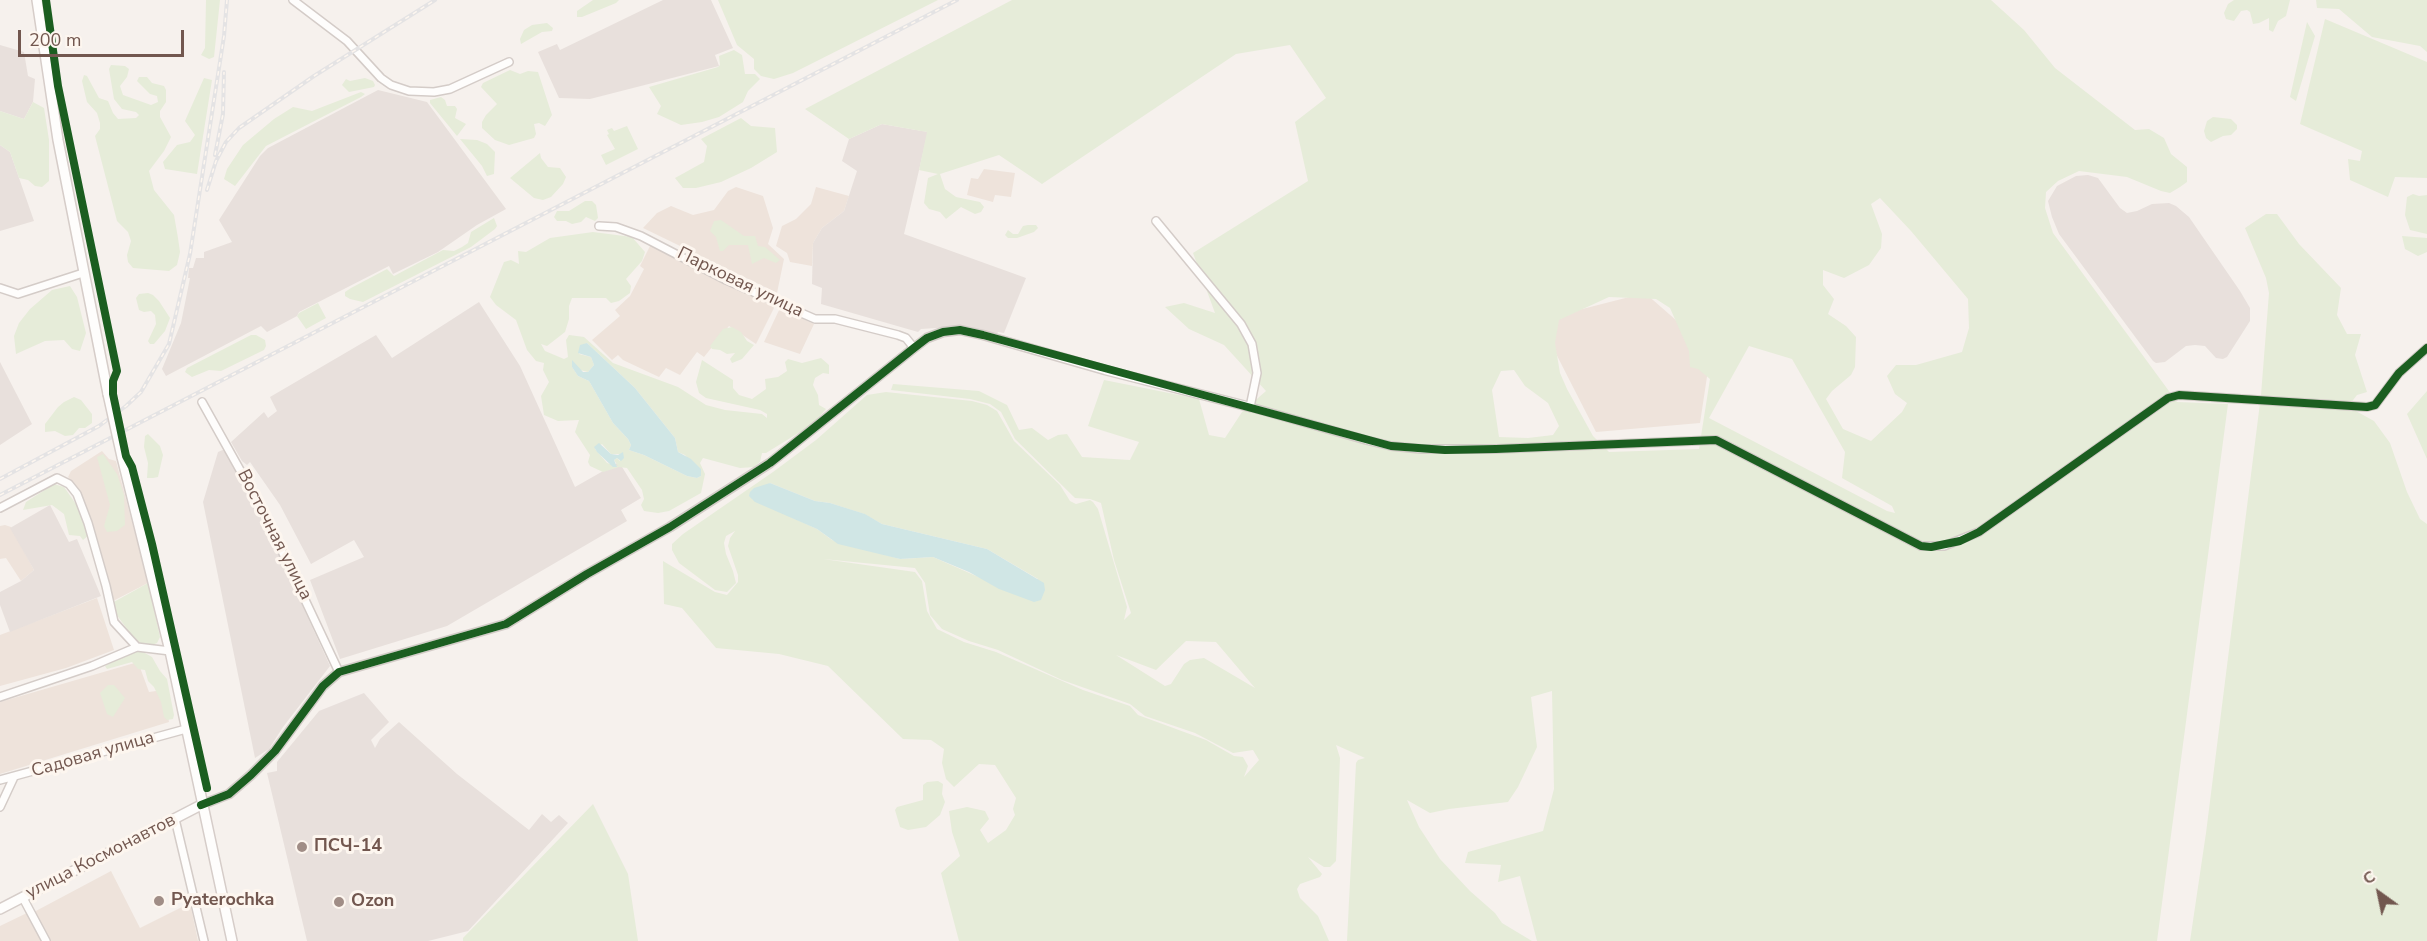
<!DOCTYPE html>
<html>
<head>
<meta charset="utf-8">
<style>
  body { margin:0 }
  #map { position:relative; width:2427px; height:941px; overflow:hidden; background:#f6f1ed; font-family:"Nunito Sans",sans-serif }
  canvas { display:block }
  .north { position:absolute; left:2349px; top:863px; width:60px; height:60px; -webkit-text-stroke:4px #fdf6ef; paint-order:stroke; rotate:327deg; font-size:16px; font-weight:700; line-height:24px; text-align:center; color:#72574f }
  .north::after { content:''; display:block; margin:auto; width:21px; height:27px; background:#72574f; clip-path:polygon(50% 0,100% 100%,50% 72%,0 100%) }
  .scale { position:absolute; left:18px; top:30px; width:166px; height:27px; box-sizing:border-box; border:3px solid #72574f; border-top:0; padding-left:8px; font-size:18px; line-height:21px; white-space:nowrap; color:#72574f; -webkit-text-stroke:4px #fdf6ef; paint-order:stroke }
</style>
</head>
<body>
<div id="map">
<canvas width="2427" height="941"></canvas>
<div class="north">С</div>
<div class="scale">200 m</div>
</div>
<script>
const c = document.querySelector('canvas').getContext('2d');
c.lineJoin = 'round';
function fillPath(path, color) { c.fillStyle = color; c.fill(path, 'evenodd'); }
const toPath = rows => new Path2D(rows.map(r => 'M' + r).join(''));
function strokePath(path, color, width, dash) { c.strokeStyle = color; c.lineWidth = width; c.lineCap = dash ? 'butt' : 'round'; c.setLineDash(dash || []); c.stroke(path); }
function write(font, color, halo, rows, align = 'center') {
  c.font = font + ' "Nunito Sans",sans-serif'; c.lineWidth = 6; c.setLineDash([]); c.textBaseline = 'middle'; c.strokeStyle = halo; c.fillStyle = color; for (const [text, x, y, turn = 0] of rows) {
    c.save(); c.translate(x, y); c.rotate((+turn || 0) * Math.PI / 180); c.textAlign = isNaN(turn) ? turn : align; if (halo) c.strokeText(text, 0, 0); c.fillText(text, 0, 0); c.restore();
  }
}
fillPath(toPath([
  [984,169,1015,173,1011,197,995,195,993,202,967,195,971,178,978,179],
  [736,187,763,196,773,228,768,244,784,259,777,293,643,228,657,213,671,206,693,215,714,210,728,191],
  [816,187,849,196,844,211,822,228,813,243,812,266,790,262,787,253,776,246,782,226,796,219,811,204],
  [651,244,775,306,756,344,729,326,704,357,697,352,680,375,666,368,659,377,623,360,618,355,612,360,592,340,620,316,615,310,630,296,644,269,640,266],
  [1645,293,1677,321,1708,370,1700,423,1596,432,1549,340,1555,316],
  [780,308,814,324,800,354,764,342],
  [102,451,109,459,116,461,148,583,113,601,81,493,68,477,71,471],
  [5,525,11,527,34,570,21,581,6,558,0,559,0,526],
  [97,598,114,650,66,668,0,686,0,635],
  [138,662,149,692,163,690,169,722,0,774,0,702],
  [111,871,140,928,190,903,198,941,50,941,34,912],
  [29,912,43,941,0,941,0,926]
]), '#eee3db');
fillPath(toPath([
  [663,0,711,0,733,48,715,55,719,66,590,99,559,98,538,52,557,44,560,50],
  [0,45,24,52,28,76,35,79,33,102,24,119,0,111],
  [378,90,427,102,506,209,477,225,438,252,393,274,389,266,299,312,297,316,267,332,261,326,166,376,162,369,181,323,190,278,188,278,189,268,193,268,196,258,204,258,204,252,232,242,219,220,260,156,268,148],
  [882,124,928,132,904,234,1026,278,1004,333,998,332,997,334,967,326,921,329,918,332,821,304,822,288,812,284,813,243,822,228,844,211,857,171,842,161,849,139],
  [0,145,10,152,34,221,0,231],
  [2088,175,2098,178,2120,208,2127,213,2137,211,2152,204,2169,203,2176,206,2189,217,2240,291,2250,308,2250,321,2227,357,2223,359,2216,358,2205,346,2195,345,2186,346,2165,362,2156,363,2153,361,2059,234,2052,217,2048,201,2057,186,2076,176],
  [479,302,520,366,575,487,619,462,641,498,621,510,627,521,447,626,340,659,310,580,364,557,354,540,311,564,280,505,250,462,247,465,242,461,231,442,264,412,268,418,277,411,270,397,376,335,392,358],
  [0,362,32,424,0,445],
  [225,449,259,511,330,666,283,727,269,749,255,758,203,502,218,452],
  [50,505,69,542,77,539,101,596,10,632,0,605,0,592,21,581,34,570,10,528],
  [364,693,389,722,371,740,375,748,380,739,399,722,457,774,529,830,542,814,551,822,559,815,568,823,468,931,428,941,307,941,267,773,277,771,277,762,319,711]
]), '#e8e0dc');
fillPath(toPath([
  [206,0,220,0,214,57,209,59,201,55,205,48],
  [593,0,619,0,616,3,582,17,577,17,577,11],
  [718,0,938,0,793,73,774,79,761,76,754,69,754,59,737,45],
  [1012,0,1991,0,2024,30,2055,68,2135,130,2149,129,2164,138,2171,154,2187,167,2187,182,2180,187,2170,193,2161,191,2127,177,2079,171,2058,181,2046,192,2045,208,2053,233,2177,402,2228,404,2157,941,1537,941,1520,876,1498,882,1501,865,1465,863,1468,852,1543,831,1554,789,1552,691,1531,697,1537,747,1518,787,1508,802,1449,809,1430,813,1407,800,1419,827,1440,859,1470,891,1495,913,1502,923,1532,941,1347,941,1356,763,1358,760,1365,758,1336,745,1340,758,1336,861,1330,867,1324,867,1308,857,1322,874,1320,877,1300,884,1297,889,1300,898,1318,916,1329,941,959,941,941,873,960,856,952,832,949,811,967,807,985,811,989,819,980,830,988,843,1006,830,1015,815,1013,809,1016,798,995,765,979,764,954,787,946,779,942,763,944,749,931,740,903,739,828,666,779,654,716,648,682,608,664,604,663,561,715,592,727,595,738,582,738,575,728,546,730,538,735,531,726,536,724,543,726,554,733,571,736,583,727,592,715,590,679,563,672,550,672,544,683,534,773,472,816,440,867,395,886,392,972,401,987,405,997,411,1014,441,1060,485,1070,501,1076,504,1090,500,1093,502,1098,509,1127,607,1124,620,1131,613,1114,560,1101,503,1090,499,1075,498,1015,439,1001,412,990,404,970,399,891,390,893,384,979,391,1007,405,1019,430,1032,428,1048,440,1058,435,1067,434,1082,457,1130,460,1139,442,1088,426,1104,380,1199,399,1209,435,1225,438,1242,412,1266,391,1224,345,1189,329,1165,307,1184,303,1215,313,1193,253,1308,181,1295,122,1326,98,1290,45,1236,54,1042,184,999,155,940,174,945,189,956,197,980,202,984,207,981,212,975,214,961,207,946,219,940,212,929,209,924,203,928,178,938,174,919,170,927,132,882,124,849,139,805,109],
  [1880,198,1911,231,1968,299,1969,328,1962,352,1916,365,1896,365,1887,376,1895,394,1907,403,1902,412,1871,441,1843,429,1826,399,1832,391,1851,375,1855,367,1856,337,1846,326,1828,314,1834,299,1823,285,1823,270,1844,278,1869,265,1881,248,1882,234,1871,204],
  [1609,297,1656,299,1670,308,1689,351,1690,367,1698,369,1710,379,1699,449,1609,452,1593,436,1567,389,1560,373,1555,343,1559,320],
  [1749,346,1792,359,1845,452,1842,478,1892,506,1895,513,1887,511,1709,418],
  [1514,370,1525,386,1548,403,1559,426,1553,435,1528,438,1499,437,1492,390,1501,371],
  [770,483,815,501,830,503,864,514,882,524,987,549,1038,579,983,579,933,557,900,559,832,540,817,529,752,499],
  [823,559,915,568,925,583,930,615,942,629,969,641,998,650,1062,680,1130,704,1145,716,1195,733,1233,753,1253,750,1259,760,1244,777,1248,766,1243,757,1234,756,1206,740,1138,715,1130,706,1083,690,996,652,964,642,937,629,927,611,922,581,915,572],
  [1186,641,1216,642,1255,688,1204,658,1190,660,1184,664,1171,684,1165,686,1116,655,1156,670],
  [2234,0,2290,0,2286,16,2278,21,2273,32,2269,30,2269,18,2259,23,2253,24,2250,12,2247,10,2241,11,2234,21,2226,19,2224,13,2228,4],
  [2316,0,2427,0,2427,52,2420,46,2372,37,2339,9,2317,8],
  [2325,19,2427,62,2427,178,2395,177,2388,197,2350,180,2348,159,2360,161,2362,151,2300,124],
  [2307,22,2315,36,2296,101,2290,97],
  [547,23,553,28,552,31,542,32,521,44,520,39,524,30,532,25],
  [734,50,742,55,745,74,755,74,760,79,748,91,743,102,719,117,702,122,681,125,657,114,661,106,649,87,718,67,720,65,719,56],
  [111,65,125,66,129,69,127,77,120,86,123,95,151,105,158,102,157,96,150,94,137,81,139,77,147,77,152,83,164,86,166,90,166,102,160,111,160,117,171,137,164,151,149,171,154,190,174,215,178,238,180,252,177,265,169,271,133,268,128,262,127,255,131,241,128,232,117,221,95,136,100,129,100,123,97,113,87,102,82,81,84,75,87,76,99,98,108,101,113,113,118,119,136,118,139,115,136,112,122,109,114,99,109,69],
  [510,70,520,74,528,71,538,72,552,115,545,126,539,123,534,124,536,134,534,138,509,145,495,140,482,128,482,122,486,115,497,104,481,87,483,83],
  [204,78,212,80,197,174,165,169,163,162,177,145,190,142,195,135,185,121],
  [365,78,373,81,375,85,374,87,349,92,342,85,346,79,350,81],
  [361,92,365,94,361,97,266,146,235,186,224,179,227,169,243,145,274,119,293,107,312,111],
  [441,97,445,100,447,106,455,106,457,109,455,118,466,124,457,136,430,103,430,100],
  [33,102,44,108,49,140,49,181,42,187,35,186,28,180,19,178,10,152,0,145,0,111,24,119],
  [2213,117,2231,119,2237,125,2237,129,2231,135,2223,136,2211,142,2206,138,2204,131,2207,121],
  [741,118,751,126,775,128,777,152,751,168,721,182,696,188,683,188,675,178,704,162,707,146,701,139],
  [627,126,638,149,606,165,601,155,615,149,607,135,609,134,607,130,612,128,614,131],
  [460,139,477,140,487,144,495,152,494,174,487,176,482,166],
  [540,153,541,158,548,167,560,168,566,177,563,184,551,197,543,200,534,198,510,178],
  [2413,194,2419,196,2427,195,2427,234,2410,230,2405,215,2407,197],
  [585,201,592,201,596,205,598,218,595,221,586,217,581,222,572,224,566,221,557,221,554,217,557,211,569,211],
  [2266,214,2277,214,2299,244,2341,288,2337,315,2347,334,2361,334,2355,355,2367,392,2357,395,2350,404,2354,410,2374,421,2390,443,2407,492,2420,519,2427,524,2427,941,2190,941,2206,833,2261,395,2269,293,2266,278,2245,228],
  [494,218,497,226,495,229,471,247,363,302,350,299,345,296,345,292,351,288,387,269,394,276,443,250,454,251,462,247,468,243,471,232],
  [721,220,744,236,755,236,758,246,765,247,780,260,776,263,764,258,752,264,748,245,729,245,723,251,720,251,716,237,710,231,714,221],
  [1028,225,1036,225,1038,228,1034,232,1017,238,1008,238,1005,235,1008,230,1013,234,1018,234,1023,226],
  [593,232,632,237,645,252,642,261,626,279,631,286,630,293,619,301,611,303,606,298,572,298,569,306,569,319,565,332,547,346,541,344,545,351,564,359,568,357,566,340,569,335,584,337,613,363,678,387,706,405,725,410,762,414,767,418,767,414,760,410,706,398,699,393,696,382,702,360,733,380,733,388,739,395,752,399,766,389,765,379,778,377,787,371,785,362,788,359,802,363,821,358,829,365,829,374,823,373,815,378,813,385,818,395,819,405,826,409,813,424,766,453,762,453,760,462,754,467,740,468,703,458,700,463,705,474,701,493,669,511,658,513,644,511,641,505,644,499,642,490,627,468,619,467,603,472,590,466,588,462,590,455,575,432,579,420,558,421,544,415,541,396,549,382,543,370,544,363,536,361,527,350,516,320,496,305,490,297,504,262,511,260,519,264,518,251,526,252,550,238],
  [587,343,635,388,675,438,678,452,685,455,701,476,697,478,687,476,644,455,629,450,631,445,628,439,613,423,589,381,578,376,572,367,572,364,574,364,580,370,588,372,594,365,591,357,579,354,580,350],
  [602,444,611,454,620,454,620,461,617,458,614,460,618,466,607,463,595,449],
  [2402,236,2427,238,2427,252,2418,256,2405,249],
  [70,286,77,297,86,333,80,351,72,349,64,340,45,341,16,354,14,336,19,323,30,309,52,290],
  [148,293,153,295,159,301,170,318,165,331,154,344,150,344,148,341,156,324,155,315,151,311,144,312,139,310,136,298,139,294],
  [318,303,326,318,306,329,297,316,299,313],
  [732,327,741,332,747,341,754,345,742,359,732,363,730,359,735,353,727,354,720,350,712,349,710,346,723,329],
  [251,335,256,335,265,340,266,346,264,350,221,371,209,370,192,377,185,372,187,368],
  [2427,391,2427,459,2407,414],
  [74,397,81,400,92,414,92,423,85,428,79,428,73,435,65,436,55,431,45,432,45,424,58,407,64,402],
  [148,434,160,446,163,455,158,477,153,478,147,478,148,463,144,447,145,436],
  [103,454,117,474,124,495,125,525,117,531,107,532,104,526,110,505,97,457],
  [54,484,64,487,83,514,89,535,83,540,80,536,69,535,64,514,52,505,23,510,26,502],
  [148,583,160,637,157,643,150,646,141,644,130,633,116,614,112,603],
  [131,652,143,652,152,657,160,671,167,679,174,715,173,719,167,720,164,717,161,702,154,687,148,681,145,670,138,669,132,662,107,669,105,666],
  [108,685,114,685,125,698,113,717,107,714,100,693],
  [938,781,943,784,942,794,945,802,940,815,926,827,908,830,900,827,895,810,897,807,923,800,923,785,927,782],
  [593,804,628,874,638,941,463,941,463,938]
]), '#e6ecd9');
fillPath(toPath([
  [587,343,635,388,675,438,678,452,691,459,701,469,701,476,697,478,687,476,644,455,629,450,631,445,628,439,613,423,589,381,578,376,572,367,572,360,583,372,588,372,594,365,591,357,578,353,580,345],
  [599,443,611,454,618,455,623,452,624,458,621,461,617,458,614,460,617,467,613,467,597,452,594,447],
  [770,483,815,501,830,503,865,514,882,524,987,549,1044,583,1045,590,1041,600,1034,602,999,589,969,572,933,557,900,559,838,544,817,529,755,502,749,496,750,492,754,488]
]), '#d0e6e5');
const minor = toPath([
  [293,0,347,41,381,78,391,85,409,91,434,92,450,89,509,62],
  [1156,221,1241,324,1252,344,1257,373,1250,407,1366,440,1391,446,1421,449,1496,449,1716,440,1921,546,1944,546,1979,532,2168,398,2179,395,2367,407,2375,405,2399,373,2427,348],
  [599,226,616,227,641,236,726,280,815,319,835,319,898,335,906,338,914,348],
  [0,288,18,294,83,273],
  [202,402,264,513,339,672],
  [0,508,57,478,69,484,77,494,88,523,106,586,114,622,137,647],
  [0,697,92,666,137,647,170,651],
  [0,780,186,729],
  [0,807,14,777],
  [175,819,204,941],
  [23,898,46,941]
]);
const tertiary = toPath([
  [201,805,229,794,251,775,275,751,323,686,339,672,506,624,587,574,670,527,770,463,914,348,927,338,943,332,960,330,983,335,1105,370,1250,407]
]);
const secondary = toPath([
  [37,0,58,140,108,394],
  [122,457,170,651,232,941],
  [0,909,201,805]
]);
strokePath(minor, '#d4ccc8', 10);
strokePath(tertiary, '#d4ccc8', 11);
strokePath(secondary, '#d6cdc9', 12);
strokePath(minor, '#fefdfc', 7);
strokePath(tertiary, '#fefdfc', 8);
strokePath(secondary, '#fefdfc', 9);
const rail = toPath([
  [215,155,223,114,224,72],
  [207,190,216,161,226,142,239,128,314,76,435,0],
  [0,479,99,426,126,406,141,392,169,344,190,254,224,36,227,0],
  [0,495,957,0]
]);
strokePath(rail, '#e4e3e4', 4);
strokePath(rail, '#fdf6ef', 1.5, [4.5]);
const secondaryBridge = toPath([
  [108,394,122,457]
]);
strokePath(secondaryBridge, '#d6cdc9', 12, []);
strokePath(secondaryBridge, '#fefdfc', 9);
strokePath(toPath([
  [46,0,58,86,117,371,113,381,113,394,126,456,132,467,152,544,207,788],
  [201,805,229,794,251,775,275,751,323,686,339,672,506,624,587,574,670,527,770,463,914,348,927,338,943,332,960,330,983,335,1391,446,1445,450,1496,449,1716,440,1921,546,1931,547,1960,541,1979,532,2168,398,2179,395,2367,407,2375,405,2399,373,2427,348]
]), '#1b5e20', 8);
for (const [x, y, r, color] of [
  [302,847,6,"#a08d86"],
  [159,901,6,"#a08d86"],
  [339,902,6,"#a08d86"]
]) { const dot = new Path2D(); dot.arc(x, y, r, 0, 2 * Math.PI); c.fillStyle = color; c.fill(dot); strokePath(dot, '#fdf6ef', 2); }
write('18px', '#72574f', '#fdf6ef', [
  ["Парковая улица",740,283,26],
  ["Восточная улица",274,535,63],
  ["Садовая улица",93,755,-16],
  ["улица Космонавтов",101,857,-27]
]);
write('bold 18px', '#72574f', '#fdf6ef', [
  ["ПСЧ-14",314,847],
  ["Pyaterochka",171,901],
  ["Ozon",351,902]
], 'left');
</script>
</body>
</html>
